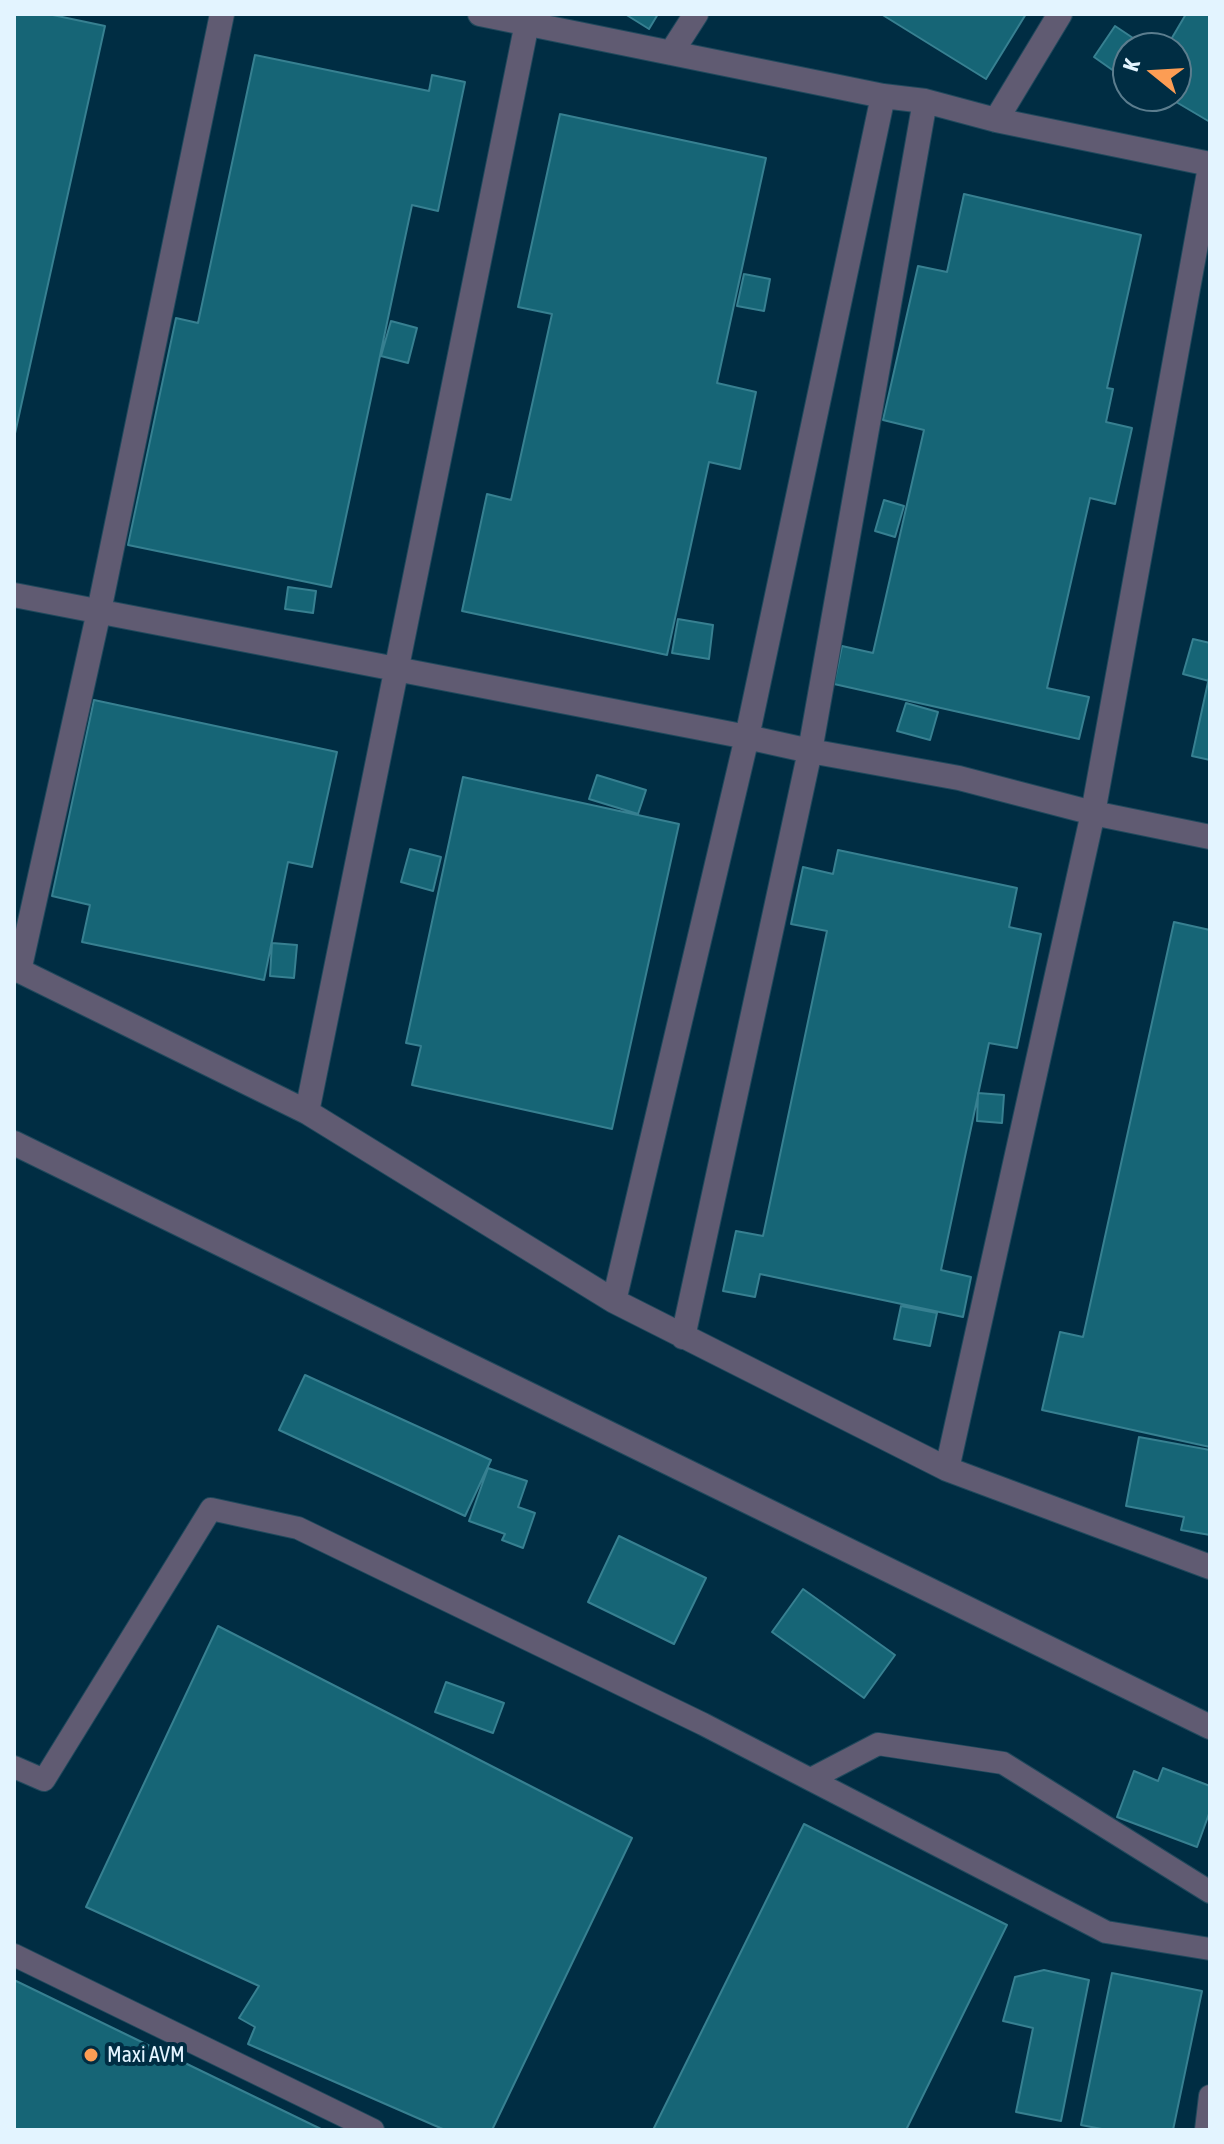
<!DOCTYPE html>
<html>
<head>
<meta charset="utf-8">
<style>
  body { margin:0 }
  #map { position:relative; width:1224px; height:2144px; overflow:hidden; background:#002d43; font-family:"Asap Condensed",sans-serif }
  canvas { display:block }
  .frame { position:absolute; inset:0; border:16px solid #e3f4ff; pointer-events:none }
  .north { position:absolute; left:1112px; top:32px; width:80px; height:80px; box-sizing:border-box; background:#002d43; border:2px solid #5b7d8e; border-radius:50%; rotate:288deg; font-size:22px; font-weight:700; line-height:32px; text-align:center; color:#e3f4ff }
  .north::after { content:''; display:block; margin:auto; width:28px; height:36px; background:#fc9d54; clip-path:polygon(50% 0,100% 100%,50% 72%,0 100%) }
</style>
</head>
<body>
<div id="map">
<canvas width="1224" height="2144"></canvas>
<div class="frame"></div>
<div class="north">K</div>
</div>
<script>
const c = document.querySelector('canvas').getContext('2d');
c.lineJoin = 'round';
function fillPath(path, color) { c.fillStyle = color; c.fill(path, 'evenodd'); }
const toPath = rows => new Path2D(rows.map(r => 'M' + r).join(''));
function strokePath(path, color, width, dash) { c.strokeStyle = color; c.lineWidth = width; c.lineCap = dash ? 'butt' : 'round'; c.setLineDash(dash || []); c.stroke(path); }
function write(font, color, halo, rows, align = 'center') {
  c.font = font + ' "Asap Condensed",sans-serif'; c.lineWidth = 8; c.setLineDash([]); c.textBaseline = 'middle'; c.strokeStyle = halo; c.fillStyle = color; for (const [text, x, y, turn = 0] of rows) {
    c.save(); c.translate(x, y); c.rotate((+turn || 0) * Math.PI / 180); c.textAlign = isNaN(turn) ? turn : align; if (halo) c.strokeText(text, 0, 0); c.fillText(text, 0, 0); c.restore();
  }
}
const building = toPath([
  [14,14,48,14,105,26,14,438,14,14],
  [625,14,658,14,649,29,625,14],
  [881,14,1026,14,986,79,881,14],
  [1186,14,1210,14,1210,122,1166,96,1176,96,1176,48,1166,48,1186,14],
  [1115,26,1148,48,1128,48,1128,81,1094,57,1115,26],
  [255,55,429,91,432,75,465,82,438,211,412,205,331,587,128,545,176,318,198,323,255,55],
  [560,114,766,158,717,383,756,392,740,469,709,462,667,655,462,611,487,494,511,500,552,314,518,307,560,114],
  [964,194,1141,235,1107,388,1113,389,1106,422,1132,428,1115,504,1090,498,1047,688,1089,697,1079,739,834,684,842,646,873,653,924,430,883,420,918,266,947,272,964,194],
  [744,274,770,279,764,311,737,306,744,274],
  [391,321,417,328,408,363,381,356,391,321],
  [884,500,904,506,895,537,875,531,884,500],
  [288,587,316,591,313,613,285,609,288,587],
  [678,619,713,625,709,659,672,653,678,619],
  [1193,639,1210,643,1209,681,1183,674,1193,639],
  [1210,673,1210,760,1192,756,1210,673],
  [94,700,337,752,312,867,288,862,264,980,82,942,90,905,52,896,94,700],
  [906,703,938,712,930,740,897,731,906,703],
  [597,775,646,790,638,814,589,799,597,775],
  [463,777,679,824,612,1129,412,1085,421,1046,406,1043,463,777],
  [410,849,441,857,433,891,401,882,410,849],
  [838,850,1017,888,1009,927,1041,934,1017,1048,989,1043,941,1270,971,1277,963,1317,760,1274,755,1297,723,1291,736,1231,763,1236,827,931,791,924,803,867,833,874,838,850],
  [1174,922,1210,930,1210,1447,1042,1410,1060,1332,1083,1337,1174,922],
  [272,943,297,945,294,978,270,976,272,943],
  [978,1093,1004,1095,1002,1123,977,1121,978,1093],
  [901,1306,937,1313,930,1346,894,1339,901,1306],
  [305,1375,491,1460,465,1516,279,1430,305,1375],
  [1139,1437,1210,1450,1210,1535,1181,1530,1184,1517,1126,1506,1139,1437],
  [488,1468,527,1481,518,1507,535,1513,523,1548,502,1540,505,1534,469,1521,488,1468],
  [619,1536,706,1578,674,1644,588,1602,619,1536],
  [803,1589,895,1655,864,1698,772,1632,803,1589],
  [218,1626,632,1838,492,2130,445,2130,248,2044,255,2027,239,2018,259,1986,86,1907,218,1626],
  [446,1682,504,1703,493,1733,435,1712,446,1682],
  [1163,1768,1210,1786,1210,1811,1197,1847,1117,1817,1134,1771,1158,1781,1163,1768],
  [804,1824,1007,1925,906,2130,653,2130,804,1824],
  [1044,1970,1089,1980,1061,2121,1016,2112,1033,2028,1003,2021,1015,1977,1044,1970],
  [1112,1973,1202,1991,1173,2130,1107,2130,1081,2125,1112,1973],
  [14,1980,323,2130,14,2130,14,1980]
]);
fillPath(building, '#166576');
strokePath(building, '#378091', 2);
const lane = toPath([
  [14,1767,44,1780,211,1509,298,1528,703,1724,1106,1932,1210,1949],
  [811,1779,878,1744,1003,1763,1210,1892],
  [14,1955,373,2130],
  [1206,2130,1210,2096]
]);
const street = toPath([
  [480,14,883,96,925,101,996,120,1210,164],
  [671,53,696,14],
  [996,120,1060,14],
  [14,595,747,737,810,751,959,778,1093,813,1210,837],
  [14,968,307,1112,614,1301,947,1469,1210,1567],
  [19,971,99,611,222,14],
  [307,1112,527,23],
  [14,1143,1210,1727],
  [614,1301,747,737,883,96],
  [683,1337,810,751,925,101],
  [947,1469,1093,813,1210,167]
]);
strokePath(lane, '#20495d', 24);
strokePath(street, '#20495d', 26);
strokePath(lane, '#605b72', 22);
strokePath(street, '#605b72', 24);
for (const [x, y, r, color] of [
  [91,2055,8,"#fc9d54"]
]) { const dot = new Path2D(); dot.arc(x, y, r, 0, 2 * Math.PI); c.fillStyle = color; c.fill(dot); strokePath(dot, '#002d43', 3); }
write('22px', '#e3f4ff', '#002d43', [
  ["Maxi AVM",107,2055]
], 'left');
</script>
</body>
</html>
